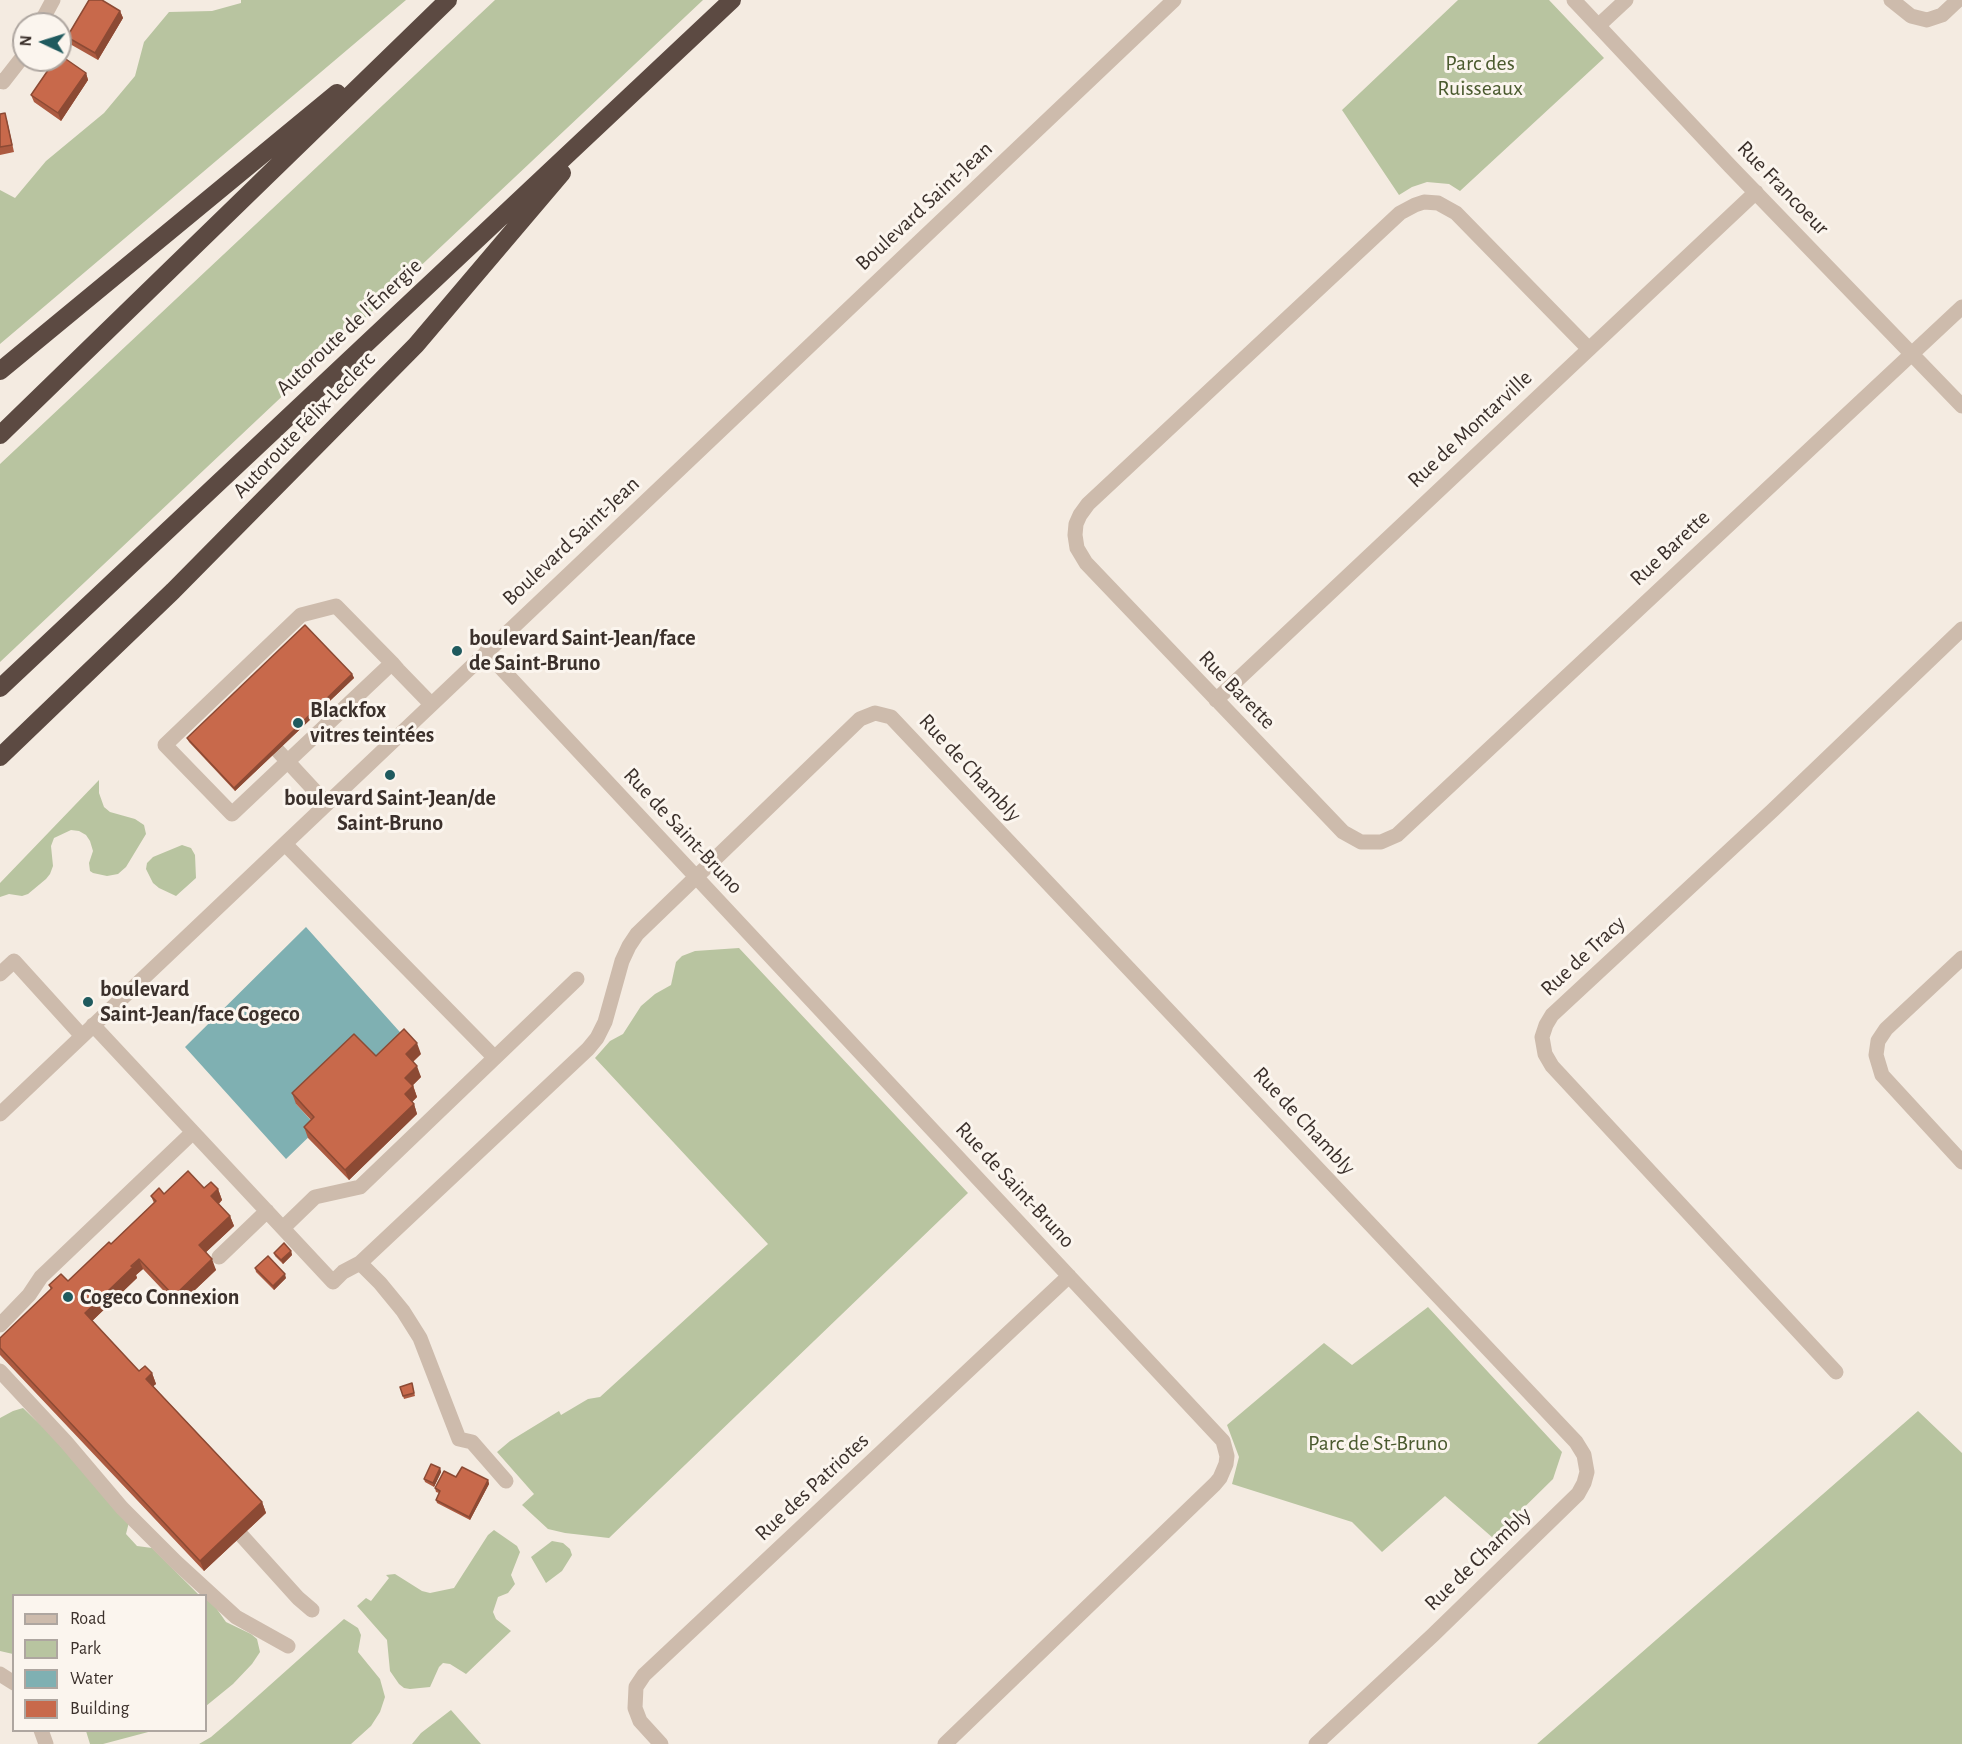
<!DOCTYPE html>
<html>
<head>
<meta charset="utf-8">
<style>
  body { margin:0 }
  #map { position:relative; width:1962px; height:1744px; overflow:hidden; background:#f4ebe1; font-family:"Alegreya Sans",sans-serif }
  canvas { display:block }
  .legend { position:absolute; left:12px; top:1594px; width:195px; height:138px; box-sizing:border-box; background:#fbf5ee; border:2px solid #aea6a0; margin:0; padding:8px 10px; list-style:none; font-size:18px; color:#3b302b }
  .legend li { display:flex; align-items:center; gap:12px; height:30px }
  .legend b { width:30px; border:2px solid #aea6a0 }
  .north { position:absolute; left:12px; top:12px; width:60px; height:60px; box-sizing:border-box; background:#fbf5ee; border:2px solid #aea6a0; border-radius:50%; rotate:274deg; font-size:16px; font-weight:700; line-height:24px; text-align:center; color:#3b302b }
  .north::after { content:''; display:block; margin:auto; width:21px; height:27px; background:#1f5a5e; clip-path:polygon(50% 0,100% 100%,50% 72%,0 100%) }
</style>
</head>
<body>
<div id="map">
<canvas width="1962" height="1744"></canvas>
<ul class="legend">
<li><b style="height:8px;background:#cdbbac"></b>Road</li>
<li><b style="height:16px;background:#b8c4a0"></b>Park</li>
<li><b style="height:16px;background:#7fb0b2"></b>Water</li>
<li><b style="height:16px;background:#c8694b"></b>Building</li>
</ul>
<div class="north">N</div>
</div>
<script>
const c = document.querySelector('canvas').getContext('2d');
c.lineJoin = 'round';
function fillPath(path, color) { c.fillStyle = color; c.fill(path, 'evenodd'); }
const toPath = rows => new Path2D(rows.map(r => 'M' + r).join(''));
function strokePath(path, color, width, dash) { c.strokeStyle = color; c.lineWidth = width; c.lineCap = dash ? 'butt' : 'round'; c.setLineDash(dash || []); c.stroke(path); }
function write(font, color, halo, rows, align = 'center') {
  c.font = font + ' "Alegreya Sans",sans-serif'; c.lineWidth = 6; c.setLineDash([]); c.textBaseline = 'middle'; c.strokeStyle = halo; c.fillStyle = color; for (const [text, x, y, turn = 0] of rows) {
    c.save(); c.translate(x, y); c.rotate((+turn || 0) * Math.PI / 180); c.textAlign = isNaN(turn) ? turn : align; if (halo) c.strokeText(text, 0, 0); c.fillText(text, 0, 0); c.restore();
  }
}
fillPath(toPath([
  [241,0,406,0,0,344,0,190,15,198,46,161,104,113,135,76,144,42,169,12,212,11,241,3],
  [495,0,703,0,0,662,0,464],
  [1458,0,1549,0,1604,58,1460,191,1449,184,1427,182,1412,187,1399,195,1342,110],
  [99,780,99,793,104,807,110,812,135,819,144,825,146,834,126,867,118,874,107,876,93,873,90,871,89,863,93,851,90,841,86,835,79,831,71,830,54,838,51,846,53,866,50,874,46,879,28,894,22,896,9,894,0,897,0,883],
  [182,845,191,848,195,855,196,878,176,896,159,888,153,883,146,869,147,863,153,857],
  [739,948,968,1193,609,1538,565,1533,548,1529,522,1505,534,1494,497,1452,510,1441,559,1411,561,1415,588,1399,600,1397,768,1244,595,1058,610,1041,623,1034,641,1006,655,994,671,985,676,962,682,956,695,951],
  [1428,1307,1562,1452,1553,1479,1493,1538,1445,1496,1382,1552,1352,1522,1232,1484,1239,1457,1227,1425,1324,1343,1352,1365],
  [23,1408,47,1431,129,1522,126,1534,137,1546,152,1548,199,1595,14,1596,13,1654,0,1651,0,1418,13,1411],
  [1918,1411,1962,1453,1962,1744,1537,1744],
  [494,1530,517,1546,520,1552,511,1575,515,1584,508,1593,498,1597,493,1612,496,1619,511,1631,466,1674,450,1664,443,1663,439,1667,430,1687,410,1689,404,1688,399,1684,390,1671,387,1640,357,1606,366,1598,371,1601,389,1578,386,1575,395,1574,422,1591,430,1593,454,1588,488,1535],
  [552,1541,563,1543,570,1549,572,1555,562,1571,546,1583,531,1557],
  [206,1599,214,1605,226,1622,251,1634,257,1639,260,1652,252,1664,233,1684,206,1706],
  [344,1619,358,1628,361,1635,358,1652,380,1679,385,1697,380,1712,371,1726,351,1744,199,1744,211,1737,232,1719],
  [451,1710,481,1744,412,1744,421,1733],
  [86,1731,86,1730,152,1731,103,1744,90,1744]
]), '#b8c4a0');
fillPath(toPath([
  [306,927,407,1040,296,1104,318,1128,286,1159,185,1047]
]), '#7fb0b2');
strokePath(toPath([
  [1574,0,1730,166,1962,406],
  [1891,0,1911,16,1927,20,1942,15,1958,0],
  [40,24,53,0],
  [1598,26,1626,0],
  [0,81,3,82,24,55],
  [1588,348,1456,213,1438,203,1424,202,1415,205,1400,213,1088,504,1080,515,1076,524,1075,535,1077,548,1086,563,1343,832,1361,842,1381,842,1397,835,1962,307],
  [486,652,1223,1441,1227,1456,1226,1464,1220,1478,1215,1484,945,1744],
  [392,663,232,814,165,745,301,615,336,606,392,663,398,670,431,704],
  [1216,700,1756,192],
  [278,751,327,804],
  [285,844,494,1057],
  [1962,958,1886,1029,1878,1041,1876,1055,1882,1075,1962,1162],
  [0,974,14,961,82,1036],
  [93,1025,333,1282,343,1272,360,1263,588,1049,597,1038,605,1022,622,961,629,946,637,934,860,719,875,713,891,717,1576,1442,1584,1455,1587,1472,1584,1483,1578,1494,1433,1635,1316,1744],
  [0,1114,1174,0],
  [283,1228,315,1197,360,1187,577,979],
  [219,1257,267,1211],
  [360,1263,380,1283,403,1311,420,1338,459,1439,472,1442,506,1481],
  [0,1325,29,1295,41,1277,192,1133],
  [0,1371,66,1442,122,1508,176,1562,236,1617,288,1646],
  [1836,1372,1552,1066,1545,1054,1542,1037,1546,1025,1552,1015,1773,810,1962,629],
  [242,1536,298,1598,312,1610],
  [0,1674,14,1683],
  [41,1730,46,1744],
  [661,1744,640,1721,635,1708,636,1687,644,1675,1069,1276]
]), '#cdbbac', 15);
strokePath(toPath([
  [0,371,337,93],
  [0,435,448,0],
  [0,688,732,0],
  [0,757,173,591,416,345,562,173]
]), '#5c4a42', 18);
fillPath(toPath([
  [120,11,123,18,98,60,70,44,67,37],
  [86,73,88,80,61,121,34,102,31,95],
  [0,114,7,120,14,152,0,155],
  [352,674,354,678,235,791,189,742,187,738],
  [421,1054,413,1062,421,1077,413,1085,417,1097,412,1102,414,1104,417,1114,349,1180,308,1138,304,1127,311,1120,296,1104,292,1093],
  [204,1188,218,1189,222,1200,219,1204,230,1216,234,1226,206,1252,216,1270,178,1306,143,1269,136,1275,137,1278,92,1321,139,1371,152,1373,156,1384,153,1386,262,1502,266,1513,204,1571,0,1355,0,1348,51,1290,49,1285,68,1281,111,1244,154,1203,151,1196],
  [291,1251,292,1255,283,1264,275,1256,274,1253],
  [255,1268,286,1278,274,1290,256,1272],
  [412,1384,415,1396,404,1399,400,1387],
  [440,1468,441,1472,434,1487,425,1482,424,1479],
  [456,1477,488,1480,489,1484,470,1520,437,1503,436,1500,439,1493,436,1492,435,1488]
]), '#ac5a40');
fillPath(toPath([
  [120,11,123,18,98,60,95,53],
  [86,73,88,80,61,121,58,113],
  [352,674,354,678,235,791,234,788],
  [417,1043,421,1054,409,1065,406,1054],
  [417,1066,421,1077,409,1089,405,1078],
  [413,1086,417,1097,409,1105,405,1094],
  [414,1104,417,1114,349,1180,345,1170],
  [218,1189,222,1200,215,1207,211,1196],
  [230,1216,234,1226,203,1255,199,1245],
  [291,1251,292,1255,283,1264,281,1260],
  [139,1259,143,1269,136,1275,137,1278,89,1324,85,1313],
  [212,1259,216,1270,178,1306,174,1296],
  [285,1274,286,1278,274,1290,273,1286],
  [152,1373,156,1384,150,1389,146,1379],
  [440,1468,441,1472,434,1487,433,1483],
  [488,1480,489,1484,470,1520,469,1517],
  [262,1502,266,1513,204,1571,200,1561]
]), '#8c4a34');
const building = toPath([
  [89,0,102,0,120,11,95,53,67,37,89,0],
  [60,55,86,73,58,113,31,95,55,60,60,60,60,55],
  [5,113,12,145,0,147,0,114,5,113],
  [305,625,352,674,234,788,187,738,305,625],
  [404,1029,417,1043,406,1054,417,1066,405,1078,413,1086,405,1094,414,1104,345,1170,304,1127,314,1117,292,1093,354,1034,376,1056,404,1029],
  [188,1171,204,1188,211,1182,218,1189,211,1196,230,1216,199,1245,212,1259,174,1296,139,1259,131,1266,133,1267,85,1313,139,1371,145,1366,152,1373,146,1379,262,1502,200,1561,0,1348,0,1338,52,1288,49,1285,61,1274,68,1281,109,1242,111,1244,156,1201,151,1196,159,1188,164,1194,188,1171],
  [284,1243,291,1251,281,1260,274,1253,284,1243],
  [268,1256,285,1274,273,1286,255,1268,268,1256],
  [412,1383,414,1393,403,1396,400,1387,412,1383],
  [431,1464,440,1468,433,1483,424,1479,431,1464],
  [462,1467,488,1480,469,1517,436,1500,440,1491,435,1488,444,1471,456,1477,462,1467]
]);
fillPath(building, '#c8694b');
strokePath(building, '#8c4a34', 1.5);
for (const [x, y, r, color] of [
  [457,651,6,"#1f5a5e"],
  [298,723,6,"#1f5a5e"],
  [390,775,6,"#1f5a5e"],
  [88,1002,6,"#1f5a5e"],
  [68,1297,6,"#1f5a5e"]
]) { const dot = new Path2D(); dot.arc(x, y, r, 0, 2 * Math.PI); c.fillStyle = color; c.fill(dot); strokePath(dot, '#fbf5ee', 2); }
write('22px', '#4a5a2e', '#fbf5ee', [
  ["Parc des",1480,63],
  ["Ruisseaux",1480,88],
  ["Parc de St-Bruno",1378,1443]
]);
write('22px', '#3b302b', '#fbf5ee', [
  ["Rue Francoeur",1783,188,46],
  ["Boulevard Saint-Jean",924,206,-43],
  ["Autoroute de l'Énergie",349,327,-43],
  ["Autoroute Félix-Leclerc",304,425,-46],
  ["Rue de Montarville",1470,429,-43],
  ["Boulevard Saint-Jean",571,541,-43],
  ["Rue Barette",1670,548,-43],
  ["Rue Barette",1237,690,46],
  ["Rue de Chambly",970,768,47],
  ["Rue de Saint-Bruno",683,831,47],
  ["Rue de Tracy",1583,956,-43],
  ["Rue de Chambly",1304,1121,47],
  ["Rue de Saint-Bruno",1015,1185,47],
  ["Rue des Patriotes",812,1487,-43],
  ["Rue de Chambly",1478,1559,-44]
]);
write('bold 22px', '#3b302b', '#fbf5ee', [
  ["boulevard Saint-Jean/face",469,638],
  ["de Saint-Bruno",469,663],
  ["Blackfox",310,710],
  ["vitres teintées",310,735],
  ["boulevard Saint-Jean/de",390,798,"center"],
  ["Saint-Bruno",390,823,"center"],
  ["boulevard",100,989],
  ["Saint-Jean/face Cogeco",100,1014],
  ["Cogeco Connexion",80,1297]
], 'left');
</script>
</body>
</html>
